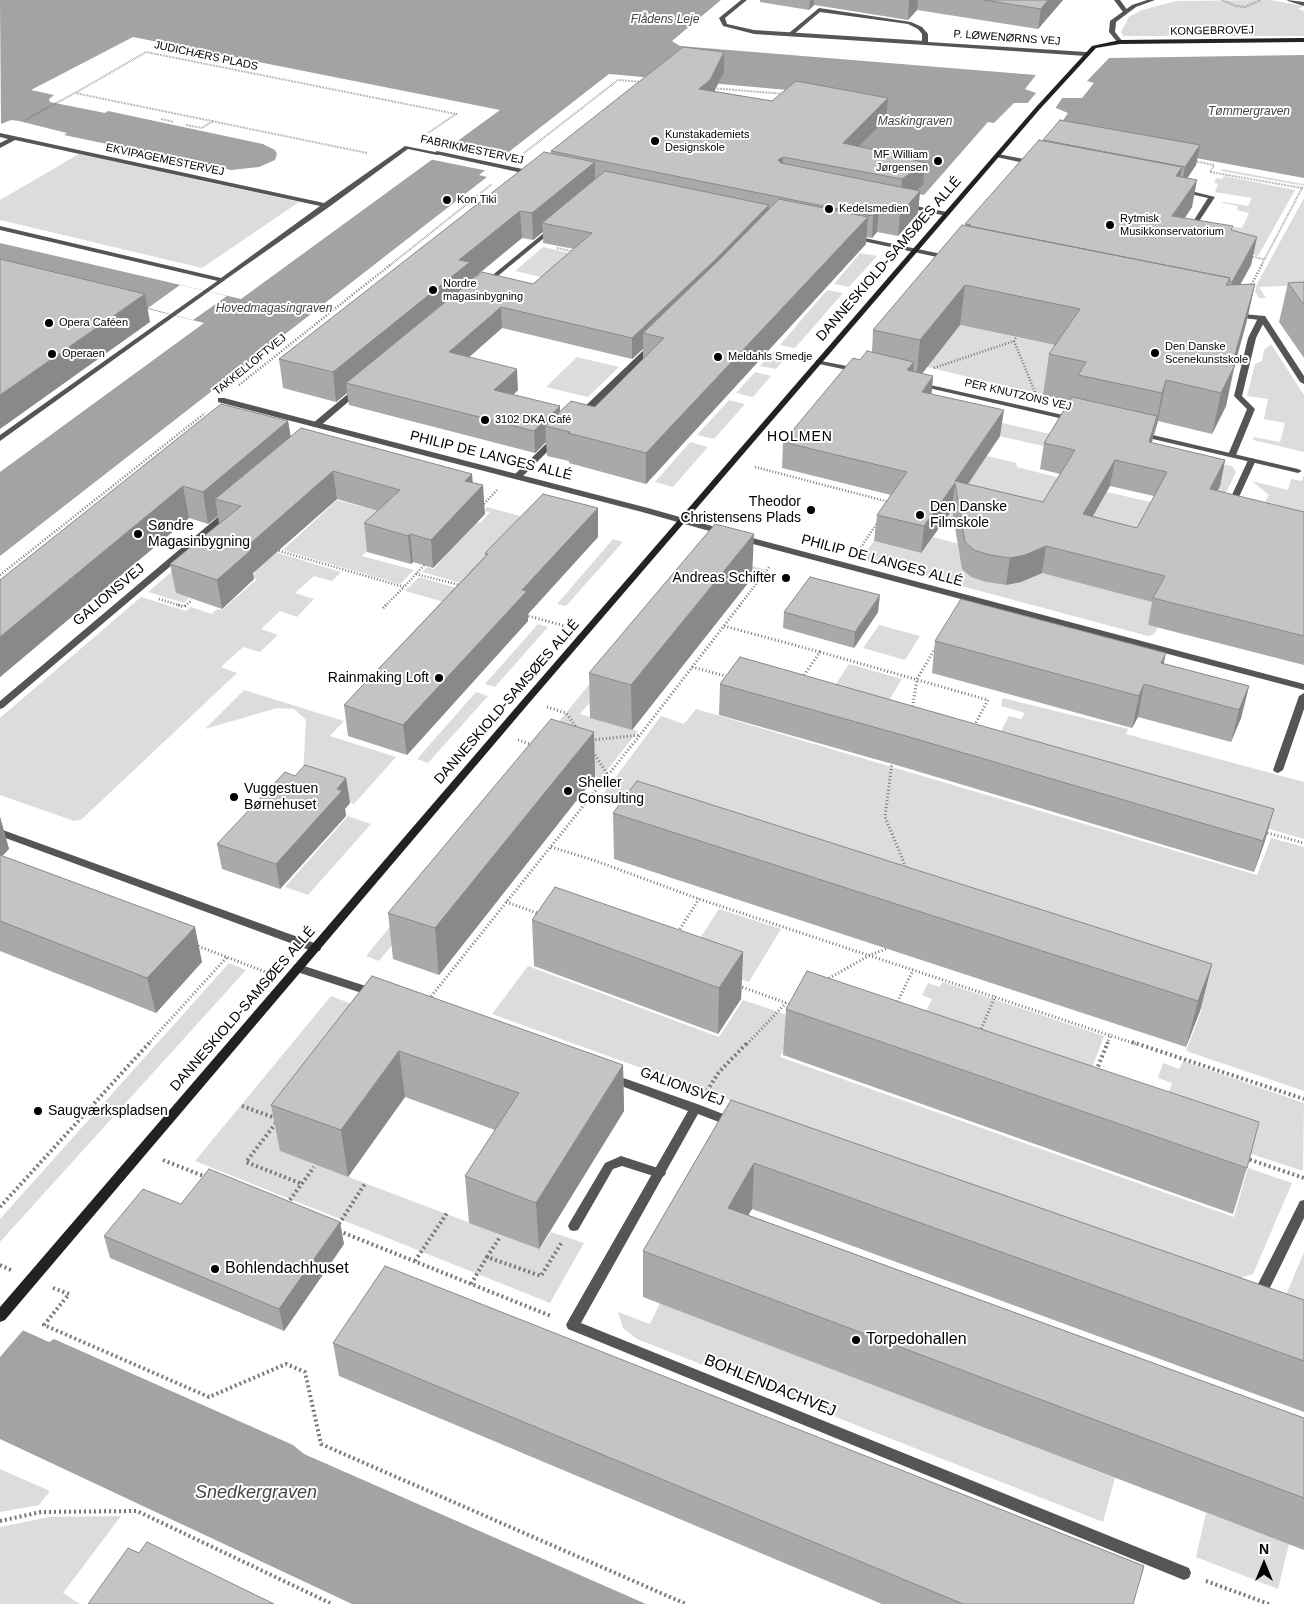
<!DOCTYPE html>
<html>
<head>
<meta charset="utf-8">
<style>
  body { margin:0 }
  #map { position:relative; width:1304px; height:1604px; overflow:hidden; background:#fff; font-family:Arial,sans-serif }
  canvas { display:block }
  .north { position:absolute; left:1239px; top:1539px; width:50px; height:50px; -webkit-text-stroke:4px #fff; paint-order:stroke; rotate:0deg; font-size:14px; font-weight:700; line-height:20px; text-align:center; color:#000 }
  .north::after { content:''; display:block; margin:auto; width:18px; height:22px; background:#000; clip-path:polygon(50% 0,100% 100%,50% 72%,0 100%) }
</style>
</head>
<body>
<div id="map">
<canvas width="1304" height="1604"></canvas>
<div class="north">N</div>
</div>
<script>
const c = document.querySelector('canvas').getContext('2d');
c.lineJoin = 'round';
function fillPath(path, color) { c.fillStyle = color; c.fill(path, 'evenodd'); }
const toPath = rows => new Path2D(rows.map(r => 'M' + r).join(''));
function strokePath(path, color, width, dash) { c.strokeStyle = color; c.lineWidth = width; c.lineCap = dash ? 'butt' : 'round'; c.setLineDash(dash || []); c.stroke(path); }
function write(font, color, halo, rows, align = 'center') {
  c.font = font + ' Arial,sans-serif'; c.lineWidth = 4; c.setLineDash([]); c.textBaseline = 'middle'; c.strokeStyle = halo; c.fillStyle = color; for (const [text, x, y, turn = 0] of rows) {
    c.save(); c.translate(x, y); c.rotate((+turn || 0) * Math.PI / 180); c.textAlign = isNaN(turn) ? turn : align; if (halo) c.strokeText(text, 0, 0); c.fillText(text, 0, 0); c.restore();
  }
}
fillPath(toPath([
  [1270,0,1304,6,1298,9,1304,11,1304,36,1123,36,1121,32,1129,17,1142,10,1177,1],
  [79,154,299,202,202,268,0,220,0,200],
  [1222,169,1304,184,1304,186,1221,171],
  [1224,176,1295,190,1258,256,1195,244,1207,222,1242,228,1249,213,1237,210,1238,206,1222,203,1223,202,1248,206,1252,198,1215,192,1218,184,1214,183,1216,178,1222,179],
  [1304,198,1304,285,1259,287,1266,298,1259,298,1255,292,1257,284],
  [543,247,614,263,623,296,515,271],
  [860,253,877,256,849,287,834,284],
  [827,290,843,293,795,348,780,345],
  [960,325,1016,337,1074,349,1043,395,927,367],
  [1271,344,1304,395,1304,452,1253,440,1254,437,1280,442,1285,423,1264,419,1268,399,1247,396,1255,364,1262,361,1264,350],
  [773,352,788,355,776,369,760,366],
  [577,357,619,367,588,397,546,387],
  [755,372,771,376,753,397,736,393],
  [729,400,745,404,714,439,697,435],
  [977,417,1212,472,1217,463,1232,466,1236,472,1217,511,1210,509,1219,486,1082,480,1057,473,1070,452,955,426],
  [690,442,708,447,673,487,655,482],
  [987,456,1016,463,1017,467,1068,480,1034,538,946,516],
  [1304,475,1304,512,1265,502,1269,495,1252,481,1288,490,1291,479,1302,481],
  [1107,492,1159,504,1128,561,1074,548],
  [337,500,403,518,362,556,414,570,400,584,283,550],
  [487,507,538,521,475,587,422,572,427,567,434,569,474,521,480,523,490,512,484,511],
  [933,537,967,546,986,582,1006,585,1021,582,1040,572,1160,604,1148,625,1158,628,1154,634,1148,636,861,559,874,541,921,553],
  [613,539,623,542,566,606,557,604],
  [206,542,212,562,175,593,189,598,184,603,148,592],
  [258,547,341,572,332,581,314,576,295,593,314,599,297,617,280,611,261,629,278,635,260,652,243,647,221,667,237,673,82,819,74,821,0,795,0,718,141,597,186,611,191,607,212,614,217,609,222,610,257,579,252,577,256,573,236,567],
  [699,551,763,569,756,579,707,565,580,714,638,731,601,778,542,762,379,961,366,956],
  [419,577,464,590,451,604,405,591],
  [538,624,548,627,495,687,485,684],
  [879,625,920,636,905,660,863,648],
  [849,664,902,679,880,715,826,699],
  [244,690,344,721,330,736,396,757,354,804,343,800,303,775,306,720,294,709,277,708,205,729],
  [476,692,488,696,428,763,417,759],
  [1003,698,1128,729,1126,734,1304,782,1304,839,1166,799,1067,750,991,749,1009,716,1021,719,1025,713,1001,706],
  [696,709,1257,875,1271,838,1304,847,1304,1091,1186,1051,1202,1009,612,817,624,801,603,794,661,716,684,724],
  [348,816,371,824,308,895,285,887],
  [719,909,781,929,749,982,686,960],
  [229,963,246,970,0,1242,0,1219],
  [528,966,719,1037,743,1000,770,1009,798,1019,780,1057,1234,1217,1248,1168,1292,1183,1253,1274,1240,1278,1062,1223,716,1095,492,1014],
  [942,982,1104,1036,1081,1098,912,1040,932,999,922,995,928,983,940,987],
  [331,996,383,1016,280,1151,539,1249,551,1232,584,1243,550,1303,195,1161],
  [1183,1061,1304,1103,1303,1171,1224,1145,1168,1095,1172,1083,1158,1078,1163,1063,1179,1069],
  [1304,1252,1304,1308,1284,1300],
  [660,1303,1115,1478,1103,1522,637,1339,623,1328,618,1312,650,1324],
  [0,1469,50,1491,39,1505,0,1512],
  [1206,1513,1289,1544,1278,1589,1196,1557],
  [121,1516,63,1593,80,1604,0,1604,0,1527,49,1517]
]), '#dcdcdc');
fillPath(toPath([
  [0,0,721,0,672,41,680,46,1036,75,1025,89,1036,93,1063,98,1082,98,1094,83,1087,81,1109,58,1304,55,1304,178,1055,132,1068,113,1056,108,1027,103,1014,103,994,123,988,122,924,195,798,170,855,96,609,74,479,175,487,177,0,556,0,472,204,323,0,272,0,243,241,299,500,110,133,37,31,90,54,95,49,99,50,102,105,113,108,111,263,144,275,150,277,154,275,160,259,167,231,170,64,135,67,133,19,121,11,120,1,124],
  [0,1320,49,1342,54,1339,293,1445,304,1454,646,1604,352,1604,0,1439]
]), '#a3a3a3');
fillPath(toPath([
  [1037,92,1063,97,1054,110,1026,105],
  [447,146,505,158,488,171,429,159],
  [180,285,227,296,193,320,148,308],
  [0,1318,25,1328,0,1357]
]), '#fff');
strokePath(toPath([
  [1222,0,1236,6,1245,7,1261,0],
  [711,88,785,94],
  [161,119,174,122],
  [25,120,75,93],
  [186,125,202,128,213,121],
  [367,153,75,93,146,52,456,114,428,133],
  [524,153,618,80,643,82],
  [1194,161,1214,165,1210,172,1302,188,1261,266],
  [557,248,575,252],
  [1249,256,1264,259],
  [389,266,492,184]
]), '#777', 2, [0.5, 1]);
strokePath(toPath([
  [1250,287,1262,265],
  [1014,341,1035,392],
  [934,368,1014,341,1016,337],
  [239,385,390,265],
  [755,467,889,502],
  [482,506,497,490],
  [276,550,404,587,427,562],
  [859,550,878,522],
  [416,574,460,585],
  [0,575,205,413],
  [159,599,182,606],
  [185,606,192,600],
  [385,606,404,587],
  [739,606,770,566]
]), '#777', 2.5, [1, 2]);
strokePath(toPath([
  [178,605,184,607,186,605],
  [383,608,386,605],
  [525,615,565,626],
  [724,626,820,652],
  [692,667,729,677],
  [802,678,820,652,988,700,973,728],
  [547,707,566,713,577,728],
  [912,710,917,679,936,647],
  [518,740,533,745],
  [592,740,640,735],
  [593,752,608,775],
  [892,762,885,817,907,870],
  [1264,832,1304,843],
  [551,847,593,860,699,899,1136,1044],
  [506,902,540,914],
  [678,932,699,899],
  [195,945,266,972],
  [826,980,870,955,886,949,888,946],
  [739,986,792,1005],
  [429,999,640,735,740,605],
  [896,1005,913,970],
  [980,1032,995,996],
  [148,1044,227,957],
  [747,1044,786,1003],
  [1107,1044,1111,1034]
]), '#777', 3, [1, 2.5]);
strokePath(toPath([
  [1132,1042,1304,1099],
  [1096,1071,1108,1042],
  [707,1091,719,1072,748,1042],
  [242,1106,278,1119],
  [276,1123,246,1162,302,1184],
  [1245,1158,1304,1178],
  [163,1160,206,1177],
  [287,1204,314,1167],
  [0,1207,150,1042],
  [339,1224,366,1182],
  [339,1231,551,1316],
  [487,1257,500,1237],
  [415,1261,447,1213],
  [0,1265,11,1270],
  [471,1284,487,1257,541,1276,562,1242],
  [53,1288,69,1294,44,1325,209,1397,286,1364,305,1372,321,1444,686,1604],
  [0,1521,41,1512,137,1511,332,1604],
  [1206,1581,1269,1604]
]), '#777', 4, [2, 3]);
fillPath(toPath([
  [1114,0,1120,0,1128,11,1127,12,1123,12,1114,0],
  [1287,0,1304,2,1304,6,1288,1,1287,0],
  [819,8,911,22,922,27,928,34,928,42,1086,52,1089,54,1086,56,925,45,922,43,922,34,918,29,908,24,820,12,793,35,789,35,789,33,819,8],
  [0,133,324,203,405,146,440,153,437,155,408,149,329,207,222,282,0,230,0,226,221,278,320,206,15,140,0,148,0,143,8,139,0,137,0,133],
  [905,204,947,212,950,214,947,216,903,207,903,205,905,204],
  [550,228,555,229,488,284,484,284,484,282,550,228],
  [1259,316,1266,318,1256,338,1242,396,1255,409,1236,455,1232,457,1228,455,1247,409,1234,396,1248,338,1259,316],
  [650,344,653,344,657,346,584,417,578,417,578,413,650,344],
  [355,388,358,388,362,390,319,427,313,427,313,423,355,388],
  [553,437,556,437,560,439,520,479,514,479,514,475,553,437],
  [1249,458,1252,458,1256,460,1239,497,1235,499,1232,499,1231,497,1249,458],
  [1304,693,1304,709,1283,770,1278,773,1275,772,1273,770,1299,696,1304,693],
  [621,1156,664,1170,666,1173,664,1176,660,1178,622,1166,613,1169,578,1230,574,1231,570,1230,568,1226,570,1222,605,1163,621,1156]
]), '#555');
fillPath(toPath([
  [741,0,747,0,725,18,727,24,754,30,925,41,928,43,925,45,754,34,723,26,719,18,741,0],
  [1147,0,1155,0,1136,7,1116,22,1115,32,1123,42,1118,43,1109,32,1110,21,1132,5,1147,0],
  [437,151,532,171,535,173,532,175,435,154,435,152,437,151],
  [998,154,1034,161,1037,163,1034,165,996,157,996,155,998,154],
  [1183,189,1215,197,1192,232,1190,233,1187,231,1208,198,1181,192,1181,190,1183,189],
  [855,236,951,256,954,258,951,260,853,239,853,237,855,236],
  [220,279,225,280,0,441,0,435,220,279],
  [1231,313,1265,316,1304,376,1304,384,1300,382,1260,320,1234,317,1231,317,1231,313],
  [816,360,857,368,861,370,857,372,819,364,816,364,816,360],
  [917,382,1072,417,1076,419,1072,421,920,386,916,384,917,382],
  [218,398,224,398,648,508,726,530,727,532,726,534,720,534,642,512,218,402,218,398],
  [1137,432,1140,432,1298,469,1302,471,1298,473,1140,436,1137,436,1137,432],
  [228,510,231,511,231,515,3,708,0,709,0,701,225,511,228,510],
  [741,535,1304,684,1304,690,738,540,737,538,741,535],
  [0,829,320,945,321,948,320,951,312,951,0,836,0,829],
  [298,964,378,990,380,993,378,996,374,997,294,971,293,968,294,965,298,964],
  [612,1074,700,1105,736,1119,738,1122,736,1125,732,1127,698,1114,581,1323,1189,1568,1191,1573,1189,1578,1184,1580,1179,1578,568,1329,566,1325,568,1321,688,1111,608,1081,606,1078,608,1075,612,1074],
  [1304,1200,1304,1218,1263,1302,1258,1303,1253,1302,1252,1298,1253,1294,1300,1201,1304,1200]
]), '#555');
fillPath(toPath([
  [1304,38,1304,42,1120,44,1096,48,1040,109,530,702,5,1320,0,1322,0,1307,524,698,1036,107,1092,46,1120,40,1304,38]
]), '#222');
fillPath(toPath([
  [760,0,1063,0,1038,29,917,10,908,20,814,5,809,10,760,2],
  [724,72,714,91,772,101,888,98,886,119,859,146,925,163,923,185,915,190,920,191,918,213,898,236,877,232,872,238,866,237,866,244,646,484,569,463,569,461,547,456,546,442,535,453,349,405,347,393,336,402,283,388,279,359,551,154,551,151],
  [543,232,543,243,574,249,533,284,471,281,471,280,522,238,533,240],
  [502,328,632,359,643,349,643,359,595,407,560,412,513,395,518,390,469,357],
  [1043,140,1200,145,1196,165,1187,179,1192,207,1185,218,1257,237,1251,265,1240,285,1255,284,1246,324,1235,365,1226,406,1212,434,1158,421,1154,435,1153,434,1152,443,1225,460,1220,486,1217,491,1304,512,1304,665,1148,625,1152,602,1042,573,1021,582,1006,585,986,582,971,577,962,569,952,510,921,553,874,541,877,515,891,495,782,468,783,442,860,360,872,352,873,330,965,225,965,224],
  [960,325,1055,345,1049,354,1043,395,1069,401,1044,443,1040,469,1060,474,1043,502,968,484,1000,436,931,394,933,376,922,374],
  [1110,486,1154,496,1137,528,1093,516],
  [1304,282,1304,358,1279,322,1288,283],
  [288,421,291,437,473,483,485,514,433,568,413,562,411,564,367,552,364,523,378,511,337,499,253,573,254,579,222,609,176,593,170,564,219,524,218,516,208,524,189,518,0,677,0,580],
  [598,508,598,537,528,614,528,621,407,755,348,736,344,705,485,556,485,553],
  [752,578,632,730,590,718,589,673],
  [784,612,878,612,854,648,783,628],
  [935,641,1164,664,1249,686,1241,718,1231,742,1138,717,1132,728,932,673],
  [740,657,1265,841,1254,872,903,767,719,715,720,684],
  [594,732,595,777,439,975,393,959,388,913],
  [295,776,346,778,350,803,345,809,346,816,280,889,222,869,217,844],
  [613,813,1212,964,1200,1011,1186,1047,614,859],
  [0,817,9,849,2,856,202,962,156,1013,0,951],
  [532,920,743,952,741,999,718,1034,534,966],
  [372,976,623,1065,624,1111,539,1249,469,1223,465,1176,495,1130,405,1097,348,1177,280,1151,271,1105],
  [786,1009,1247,1168,1233,1214,783,1055],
  [731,1100,1304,1300,1304,1412,752,1209,748,1215,1304,1418,1304,1550,643,1297,643,1251],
  [181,1204,344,1244,284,1331,110,1258,104,1236],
  [333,1343,1133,1604,882,1604,339,1376]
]), '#a9a9a9');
fillPath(toPath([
  [810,0,814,0,814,5,809,10],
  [909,0,918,0,917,10,908,20],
  [1048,0,1063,0,1038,29,1041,9],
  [724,52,724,72,710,100,699,89],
  [888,98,886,119,841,164,843,143],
  [1200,145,1196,165,1181,187,1185,167],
  [783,157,782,178,778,160],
  [595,162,595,189,542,223,543,232,533,240,532,213],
  [925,163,923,185,901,201,902,179],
  [1182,167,1177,194,1176,176],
  [1197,180,1192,207,1167,243,1172,216],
  [920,191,918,213,898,236,900,214],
  [769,205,768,224,643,333,643,349,632,359,632,338],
  [879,210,877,232,872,238,873,216],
  [520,211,522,238,471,280,472,290,346,383,347,393,336,402,333,372,459,260],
  [868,217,866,244,646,484,646,453],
  [1257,237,1251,265,1226,310,1232,282],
  [1255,284,1246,324,1234,366,1226,406,1212,434,1221,393,1232,365],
  [965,285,960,325,916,381,920,340],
  [145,294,150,322,0,429,0,395],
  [501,307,502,328,450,374,449,352],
  [914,362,912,387,907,370],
  [517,369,518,390,495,412,494,390],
  [933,376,931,402,922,392],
  [1166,380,1158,421,1154,435,1162,393],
  [560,406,560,428,545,426,546,442,535,453,534,431],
  [1004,410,1000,436,958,499,955,481],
  [1157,416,1152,442,1144,469,1149,442],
  [288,421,293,453,215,499,218,516,208,524,203,492],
  [1115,460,1110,486,1079,540,1083,514],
  [1225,460,1220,486,1204,515,1210,489],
  [333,471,337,499,253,573,254,579,222,609,217,580,244,549],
  [472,474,474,495,483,485,485,514,433,568,431,540,465,481],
  [955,483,952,510,921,553,924,526],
  [183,486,189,518,0,677,0,637],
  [598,508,598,537,528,614,528,621,407,755,403,725,522,590],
  [410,534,413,562,411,564,408,536],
  [754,534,752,578,632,730,631,685],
  [1046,546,1042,573,1021,582,1006,585,1010,558],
  [880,595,878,612,854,648,855,632],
  [1166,653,1159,685,1161,663],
  [1144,684,1138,717,1132,728,1139,696],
  [1249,686,1241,718,1231,742,1239,710],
  [594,732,595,777,439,975,435,928],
  [346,778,350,803,345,809,346,816,280,889,276,864,337,789],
  [1274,809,1265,841,1254,872,1263,841],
  [0,817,9,849,0,858],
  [195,927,202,962,156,1013,147,978],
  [743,952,741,999,718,1034,719,988],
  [1212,964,1200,1011,1186,1047,1198,1001],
  [399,1051,405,1097,348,1177,341,1130],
  [623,1065,624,1111,539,1249,536,1203],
  [754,1163,752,1209,726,1254,728,1208],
  [340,1222,344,1244,284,1331,279,1309]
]), '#898989');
const building = toPath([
  [984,0,1048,0,1041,9,984,0],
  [683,47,724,52,710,80,699,89,772,101,796,81,888,98,843,143,893,154,925,163,902,179,783,157,778,160,781,163,920,191,900,214,879,210,873,216,551,151,683,47],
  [1060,120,1200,145,1185,167,1043,140,1060,120],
  [1039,140,1182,167,1176,176,1197,180,1172,216,1233,226,1231,230,1257,237,1232,282,1229,281,1230,278,969,226,971,225,965,224,1039,140],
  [544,152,595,162,532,213,520,211,459,260,470,262,333,372,279,359,544,152],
  [605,171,769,205,714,261,632,338,501,307,449,352,517,369,494,390,560,406,534,431,346,383,482,272,533,284,592,233,542,223,605,171],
  [779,199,868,217,646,453,568,433,570,432,545,426,571,401,595,407,664,338,643,333,721,258,779,199],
  [962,225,1230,278,1226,285,1255,284,1232,365,1235,365,1221,393,1166,380,1162,393,1078,375,1086,362,1049,354,1080,309,965,285,920,340,873,330,962,225],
  [0,259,145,294,0,395,0,259],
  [1304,282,1304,305,1288,283,1304,282],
  [867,351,914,362,907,370,933,376,922,392,1004,410,955,481,1043,502,1075,450,1044,443,1072,397,1157,416,1149,442,1225,460,1210,489,1304,512,1304,636,1153,598,1165,576,1046,546,1025,555,1010,558,990,555,974,550,965,542,955,483,924,526,877,515,907,472,783,442,853,358,860,360,867,351],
  [1115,460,1167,472,1137,528,1083,514,1115,460],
  [221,404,288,421,203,492,183,486,0,637,0,580,221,404],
  [301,428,472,474,465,481,483,485,431,540,410,534,408,536,364,523,400,490,333,471,244,549,250,551,217,580,170,564,241,506,215,499,301,428],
  [543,494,598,508,522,590,527,591,403,725,344,705,488,554,485,553,543,494],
  [715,524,754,534,631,685,589,673,715,524],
  [810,577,880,595,855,632,784,612,810,577],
  [961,599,1166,653,1161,663,1249,686,1239,710,1144,684,1139,696,935,641,961,599],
  [740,657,1274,809,1263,841,906,736,720,684,740,657],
  [551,719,594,732,435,928,388,913,551,719],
  [305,765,346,778,337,789,342,791,276,864,217,844,285,772,295,776,305,765],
  [637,781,1212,964,1198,1001,613,813,637,781],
  [0,855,195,927,147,978,0,921,0,855],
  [555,887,743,952,719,988,532,920,555,887],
  [807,971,1259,1122,1247,1168,786,1009,807,971],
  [372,976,623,1065,536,1203,465,1176,519,1093,399,1051,341,1130,271,1105,372,976],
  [731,1100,1304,1300,1304,1361,754,1163,728,1208,1304,1418,1304,1498,643,1251,731,1100],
  [209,1169,340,1222,279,1309,104,1236,143,1189,181,1204,209,1169],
  [385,1266,1144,1566,1133,1604,963,1604,333,1343,385,1266],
  [147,1542,274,1604,88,1604,128,1548,139,1553,147,1542]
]);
fillPath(building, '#c4c4c4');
strokePath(building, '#898989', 1);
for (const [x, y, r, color] of [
  [655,141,5,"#000"],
  [938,161,5,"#000"],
  [447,200,5,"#000"],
  [829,209,5,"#000"],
  [1110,225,5,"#000"],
  [433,290,5,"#000"],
  [49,323,5,"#000"],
  [1155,353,5,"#000"],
  [52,354,5,"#000"],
  [718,357,5,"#000"],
  [485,420,5,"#000"],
  [811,510,5,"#000"],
  [920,515,5,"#000"],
  [138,534,5,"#000"],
  [786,578,5,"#000"],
  [439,678,5,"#000"],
  [568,791,5,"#000"],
  [234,797,5,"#000"],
  [38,1111,5,"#000"],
  [215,1269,5,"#000"],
  [856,1340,5,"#000"]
]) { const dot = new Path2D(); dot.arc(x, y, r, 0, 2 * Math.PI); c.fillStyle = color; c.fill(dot); strokePath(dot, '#fff', 2); }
write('11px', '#000', '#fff', [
  ["KONGEBROVEJ",1212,31,-1],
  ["P. LØWENØRNS VEJ",1007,38,4],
  ["JUDICHÆRS PLADS",206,56,12],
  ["FABRIKMESTERVEJ",472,150,12],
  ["EKVIPAGEMESTERVEJ",165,160,12],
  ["TAKKELLOFTVEJ",250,365,-39],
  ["PER KNUTZONS VEJ",1018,395,13]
]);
write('11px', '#000', '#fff', [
  ["Kunstakademiets",665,135],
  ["Designskole",665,148],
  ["MF William",928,155,"right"],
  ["Jørgensen",928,168,"right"],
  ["Kon Tiki",457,200],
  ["Kedelsmedien",839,209],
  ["Rytmisk",1120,219],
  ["Musikkonservatorium",1120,232],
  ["Nordre",443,284],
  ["magasinbygning",443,297],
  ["Opera Caféen",59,323],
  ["Den Danske",1165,347],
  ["Scenekunstskole",1165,360],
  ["Operaen",62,354],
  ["Meldahls Smedje",728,357],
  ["3102 DKA Café",495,420]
], 'left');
write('italic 12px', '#444', '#fff', [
  ["Flådens Leje",665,20],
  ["Tømmergraven",1249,112],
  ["Maskingraven",915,122],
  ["Hovedmagasingraven",274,309]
]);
write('14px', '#000', '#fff', [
  ["DANNESKIOLD-SAMSØES ALLÉ",889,259,-49],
  ["PHILIP DE LANGES ALLÉ",491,456,14],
  ["PHILIP DE LANGES ALLÉ",882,561,15],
  ["GALIONSVEJ",109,595,-40],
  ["DANNESKIOLD-SAMSØES ALLÉ",507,702,-49],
  ["DANNESKIOLD-SAMSØES ALLÉ",243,1009,-49],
  ["GALIONSVEJ",682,1087,20]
]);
c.letterSpacing = '1px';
write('14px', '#000', '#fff', [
  ["HOLMEN",800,437]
]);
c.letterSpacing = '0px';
write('14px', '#000', '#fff', [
  ["Theodor",801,502,"right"],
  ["Christensens Plads",801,518,"right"],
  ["Den Danske",930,507],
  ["Filmskole",930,523],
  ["Søndre",148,526],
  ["Magasinbygning",148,542],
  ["Andreas Schifter",776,578,"right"],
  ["Rainmaking Loft",429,678,"right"],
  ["Sheller",578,783],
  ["Consulting",578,799],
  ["Vuggestuen",244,789],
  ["Børnehuset",244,805],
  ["Saugværkspladsen",48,1111]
], 'left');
write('16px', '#000', '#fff', [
  ["Bohlendachhuset",225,1269],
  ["Torpedohallen",866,1340]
], 'left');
write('16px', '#000', '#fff', [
  ["BOHLENDACHVEJ",770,1386,22]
]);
write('italic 18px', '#444', '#fff', [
  ["Snedkergraven",256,1493]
]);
</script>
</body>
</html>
